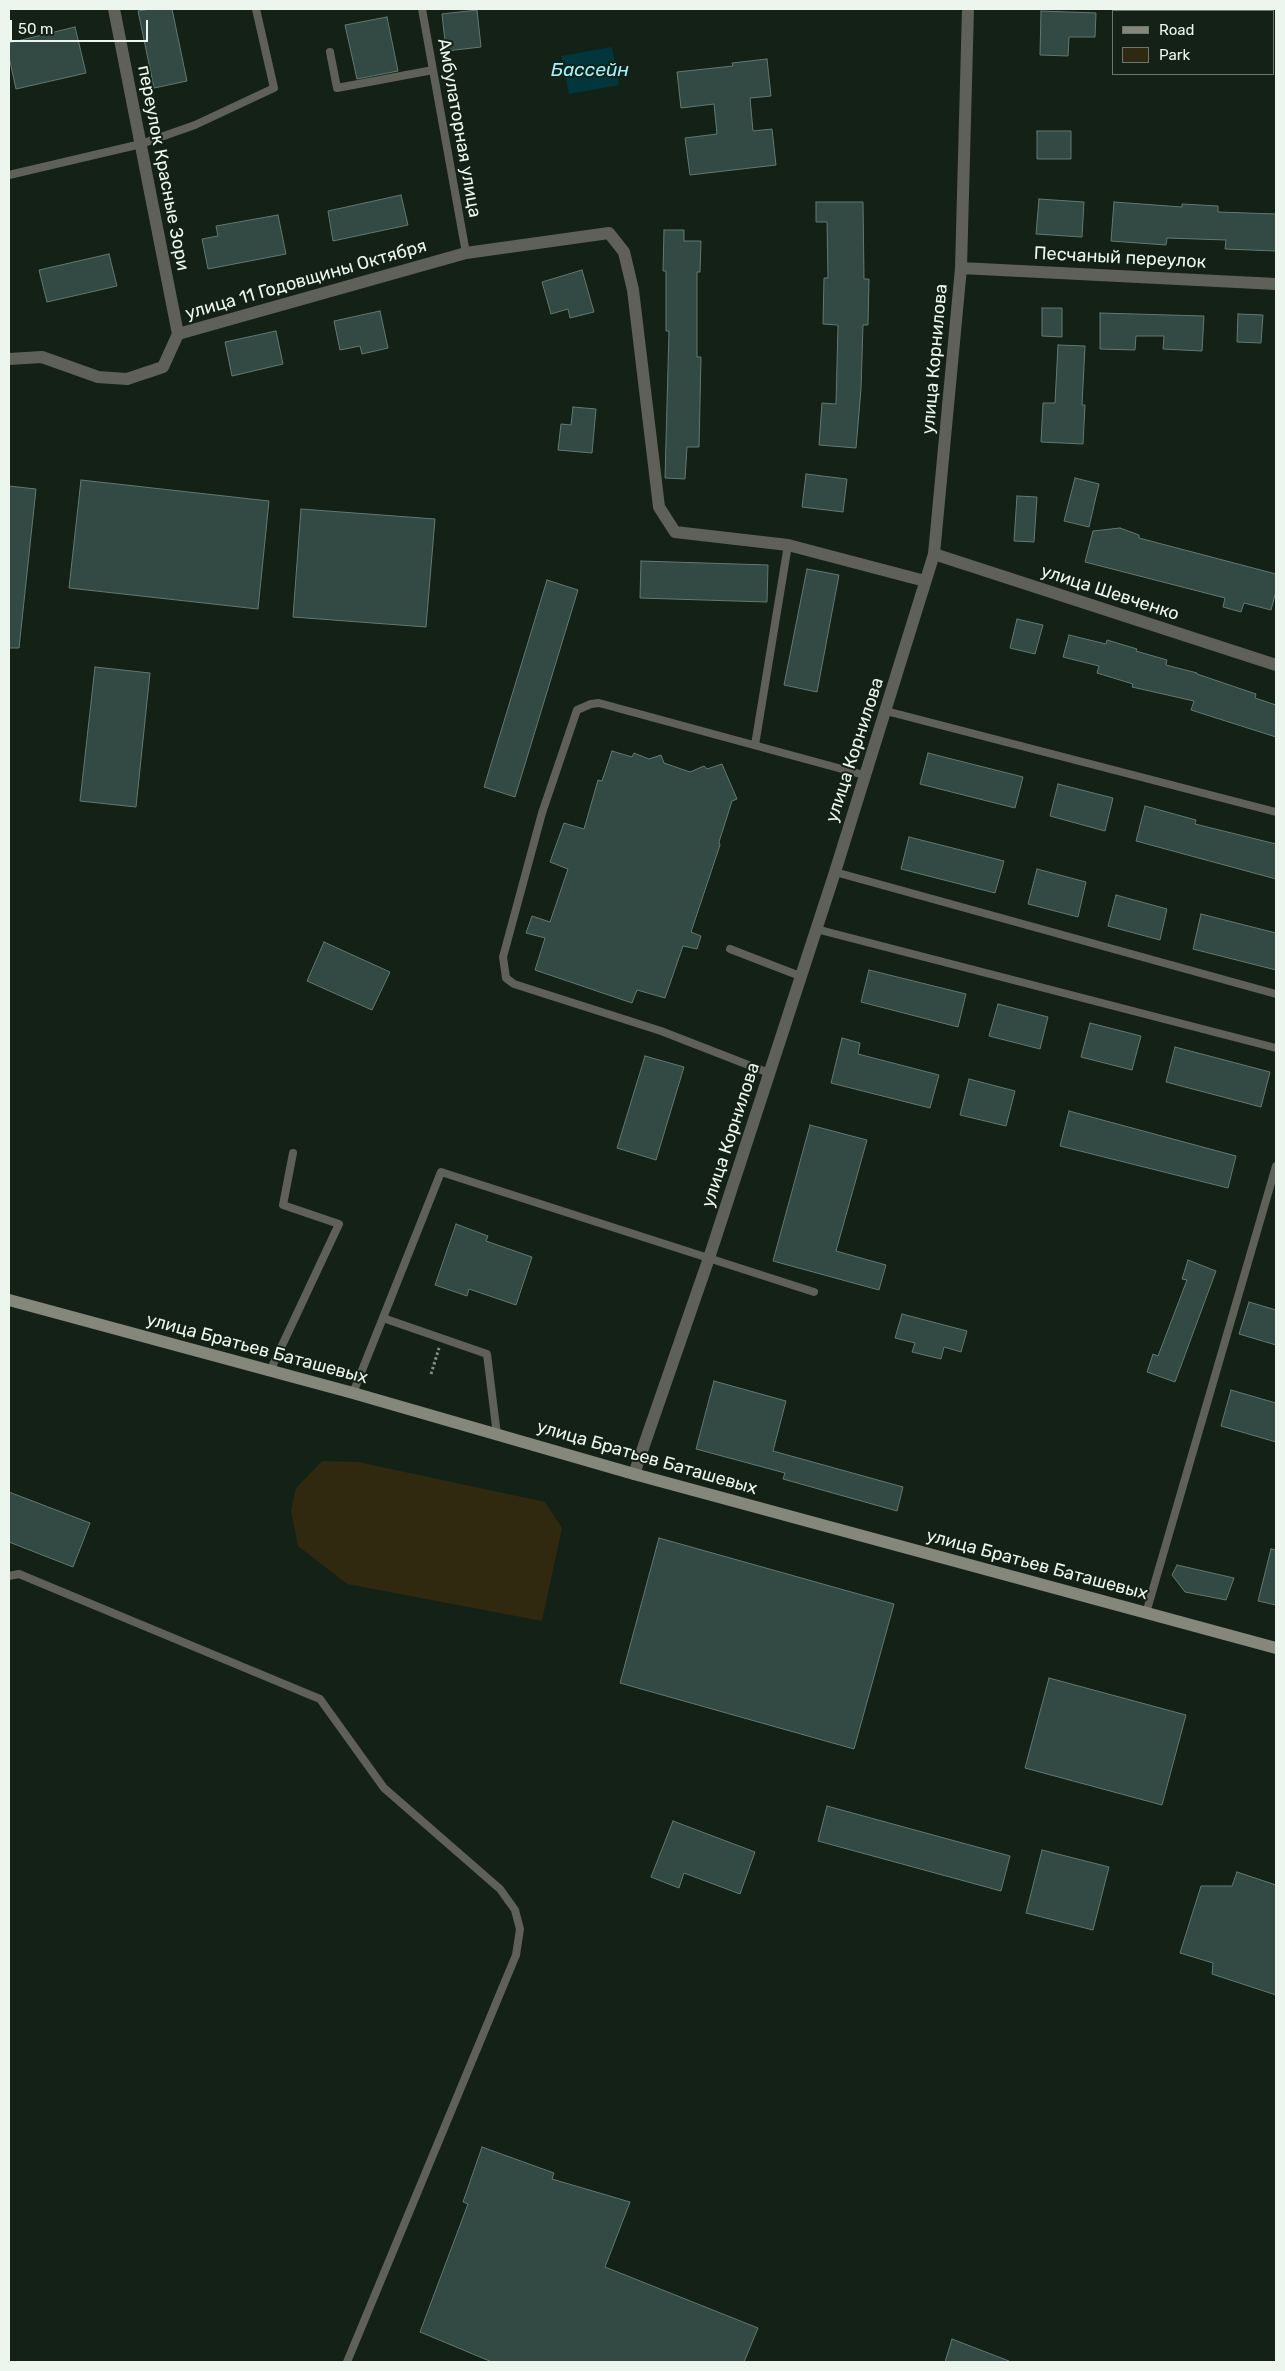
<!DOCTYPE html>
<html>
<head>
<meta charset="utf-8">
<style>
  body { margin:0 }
  #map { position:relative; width:1285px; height:2371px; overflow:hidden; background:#142116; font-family:Rubik,sans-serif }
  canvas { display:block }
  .frame { position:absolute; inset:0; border:10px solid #edf6ee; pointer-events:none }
  .legend { position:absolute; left:1112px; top:10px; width:162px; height:65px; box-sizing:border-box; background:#142116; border:1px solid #6b766c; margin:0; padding:6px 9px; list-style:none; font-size:15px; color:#edf6ee }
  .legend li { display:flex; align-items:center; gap:10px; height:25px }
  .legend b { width:25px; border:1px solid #6b766c }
  .scale { position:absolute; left:10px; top:20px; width:138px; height:22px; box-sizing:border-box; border:2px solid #edf6ee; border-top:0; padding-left:6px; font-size:15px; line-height:18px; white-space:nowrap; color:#edf6ee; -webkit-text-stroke:4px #142116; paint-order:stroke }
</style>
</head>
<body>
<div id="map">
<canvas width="1285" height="2371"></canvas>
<div class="frame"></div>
<ul class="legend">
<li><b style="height:6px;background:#84877a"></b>Road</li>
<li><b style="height:14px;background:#312810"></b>Park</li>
</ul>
<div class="scale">50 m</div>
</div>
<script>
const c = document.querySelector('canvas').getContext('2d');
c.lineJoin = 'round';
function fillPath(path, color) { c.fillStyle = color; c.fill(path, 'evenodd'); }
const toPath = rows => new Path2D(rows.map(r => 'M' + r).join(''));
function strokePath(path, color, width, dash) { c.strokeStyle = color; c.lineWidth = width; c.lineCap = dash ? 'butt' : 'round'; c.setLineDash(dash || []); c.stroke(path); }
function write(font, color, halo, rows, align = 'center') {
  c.font = font + ' Rubik,sans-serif'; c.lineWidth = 4; c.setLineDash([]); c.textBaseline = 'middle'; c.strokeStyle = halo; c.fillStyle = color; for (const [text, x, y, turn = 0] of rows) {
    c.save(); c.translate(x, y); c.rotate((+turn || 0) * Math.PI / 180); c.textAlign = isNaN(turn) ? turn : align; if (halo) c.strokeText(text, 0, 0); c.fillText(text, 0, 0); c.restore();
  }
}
fillPath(toPath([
  [322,1461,358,1462,545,1502,562,1528,542,1621,347,1584,298,1546,291,1511,296,1488]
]), '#312810');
fillPath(toPath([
  [612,47,619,85,569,94,561,56]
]), '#01363c');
const building = toPath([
  [151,9,172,9,187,81,154,88,138,11,151,9],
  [477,10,481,47,446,51,442,14,477,10],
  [1041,11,1096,13,1095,37,1069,37,1068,56,1040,55,1041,11],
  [387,17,398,71,357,79,345,25,387,17],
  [75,27,86,73,16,89,9,57,9,43,75,27],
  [767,59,771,96,750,98,753,131,772,129,776,165,690,175,685,138,717,134,714,104,681,108,677,72,733,66,732,63,767,59],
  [1037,131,1071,131,1071,159,1037,159,1037,131],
  [401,195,408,225,333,241,328,211,401,195],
  [1039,199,1084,202,1082,237,1036,234,1039,199],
  [816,202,863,202,864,279,869,279,868,325,863,325,861,389,856,448,819,445,822,403,836,404,838,325,823,324,824,278,828,278,827,222,816,222,816,202],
  [1114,202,1182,207,1182,204,1218,206,1218,212,1276,214,1276,251,1225,249,1226,240,1167,238,1166,245,1111,241,1114,202],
  [278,215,286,254,208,269,202,239,218,236,216,226,278,215],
  [664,230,684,230,684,241,701,241,700,272,697,272,697,357,701,357,699,447,687,447,685,479,665,478,669,331,666,331,666,271,663,271,664,230],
  [109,254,117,286,47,302,39,270,109,254],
  [582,270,594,312,570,318,568,309,551,314,542,282,582,270],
  [1042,308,1062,308,1062,337,1042,336,1042,308],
  [380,311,388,348,362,354,360,346,340,350,334,321,380,311],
  [1100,313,1204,316,1202,351,1163,349,1164,336,1136,336,1135,350,1100,349,1100,313],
  [1238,314,1263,315,1261,343,1237,342,1238,314],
  [276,331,283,364,232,376,225,342,276,331],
  [1058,345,1085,346,1082,405,1085,405,1083,444,1041,442,1043,403,1055,403,1058,345],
  [573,407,596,409,592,453,558,450,561,424,571,425,573,407],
  [806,474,847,479,843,512,802,507,806,474],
  [1075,478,1099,484,1089,527,1064,521,1075,478],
  [81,480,269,501,258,609,69,588,81,480],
  [9,486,36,489,19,648,9,648,9,486],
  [1017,496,1037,497,1034,542,1014,541,1017,496],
  [301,509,435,519,426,627,293,617,301,509],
  [1120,528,1139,535,1139,538,1276,574,1276,591,1271,610,1244,603,1241,612,1223,607,1225,598,1085,562,1093,531,1120,528],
  [641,561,768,565,767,602,640,598,641,561],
  [807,569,839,575,817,692,784,685,807,569],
  [547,580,578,590,515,797,484,787,547,580],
  [1017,619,1043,625,1035,654,1010,648,1017,619],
  [1069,635,1106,644,1107,640,1137,649,1136,651,1167,660,1166,665,1197,673,1197,674,1256,694,1255,698,1276,705,1276,737,1191,710,1194,701,1132,687,1133,684,1097,673,1099,666,1063,657,1069,635],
  [95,667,150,673,136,807,80,801,95,667],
  [612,751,632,757,634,753,649,759,661,755,664,763,690,772,704,766,707,769,722,764,737,799,732,801,719,842,720,845,691,932,701,936,697,949,683,946,665,998,637,990,632,1003,535,970,545,938,526,933,532,916,550,922,568,869,550,862,564,823,584,829,598,780,602,781,612,751],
  [928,753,1023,777,1015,808,920,784,928,753],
  [1058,784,1113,798,1105,831,1050,816,1058,784],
  [1145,806,1196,820,1195,824,1276,844,1276,879,1136,841,1145,806],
  [909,837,1004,861,995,893,901,869,909,837],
  [1037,869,1086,882,1078,917,1028,904,1037,869],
  [1116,895,1167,909,1160,940,1108,926,1116,895],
  [1201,914,1276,933,1276,970,1193,949,1201,914],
  [324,942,390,972,372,1010,307,981,324,942],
  [869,970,966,994,958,1027,861,1002,869,970],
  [998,1004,1048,1017,1040,1049,989,1036,998,1004],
  [1090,1023,1141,1036,1132,1070,1081,1057,1090,1023],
  [842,1038,860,1043,858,1054,939,1075,930,1108,831,1083,842,1038],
  [1175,1047,1270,1072,1261,1107,1166,1082,1175,1047],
  [645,1056,684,1067,656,1160,617,1148,645,1056],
  [969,1079,1015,1091,1006,1126,960,1115,969,1079],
  [1069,1111,1236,1156,1228,1188,1060,1146,1069,1111],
  [810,1125,867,1140,836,1251,886,1265,879,1290,773,1261,810,1125],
  [456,1224,488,1236,486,1241,532,1257,516,1305,469,1289,467,1296,435,1285,456,1224],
  [1188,1260,1216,1271,1175,1382,1147,1372,1153,1354,1158,1356,1187,1280,1182,1279,1188,1260],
  [1249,1302,1276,1310,1276,1345,1239,1334,1249,1302],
  [902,1314,967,1331,961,1352,944,1347,941,1359,912,1352,915,1343,895,1338,902,1314],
  [714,1381,786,1401,773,1451,903,1487,897,1511,783,1479,785,1473,696,1449,714,1381],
  [1231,1390,1276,1403,1276,1442,1221,1426,1231,1390],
  [9,1492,90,1523,73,1567,9,1542,9,1492],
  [659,1538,894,1604,854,1749,620,1683,659,1538],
  [1271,1549,1276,1550,1276,1605,1258,1601,1271,1549],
  [1177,1565,1234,1578,1226,1600,1185,1592,1172,1575,1177,1565],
  [1049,1678,1186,1715,1162,1805,1025,1768,1049,1678],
  [827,1806,1010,1856,1001,1891,818,1841,827,1806],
  [673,1821,755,1852,740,1894,684,1873,679,1888,651,1877,673,1821],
  [1042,1850,1109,1867,1093,1930,1026,1913,1042,1850],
  [1237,1872,1276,1885,1276,1995,1212,1974,1213,1963,1180,1953,1201,1886,1232,1886,1237,1872],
  [482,2147,554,2173,552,2179,630,2202,605,2267,758,2328,744,2362,492,2362,420,2332,468,2204,463,2202,482,2147],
  [952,2339,1009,2361,1009,2362,945,2362,952,2339]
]);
fillPath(building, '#334943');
strokePath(building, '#627973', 1);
strokePath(toPath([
  [431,1374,439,1348]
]), '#828d83', 3, [2.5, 2.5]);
strokePath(toPath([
  [422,9,466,253],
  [330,52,337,88,433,70],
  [9,175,141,144,195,125,274,88,256,9],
  [886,711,1276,812],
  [755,745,788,545],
  [835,872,1276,994],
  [816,929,1276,1048],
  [730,949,800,976],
  [769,1073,661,1031,514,984,506,978,503,957,542,813,577,710,591,704,599,703,864,775],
  [383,1318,487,1354,497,1435],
  [270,1371,339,1224,283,1205,293,1153],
  [353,1393,441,1172,814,1292],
  [9,1576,19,1574,320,1699,384,1788,500,1889,515,1910,520,1929,516,1955,347,2362],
  [1146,1613,1276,1166]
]), '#5f6159', 8);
strokePath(toPath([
  [114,9,178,334],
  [961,268,1276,284],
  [9,359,42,357,98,377,127,379,163,367,178,334,466,253,609,233,624,252,633,290,659,507,675,532,788,545,925,581],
  [934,554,1276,665],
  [634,1474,709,1258,835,872,934,554,961,268,968,9]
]), '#5f6159', 12);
strokePath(toPath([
  [9,1300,353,1393,634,1474,1276,1648]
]), '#84877a', 12);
write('18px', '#edf6ee', '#142116', [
  ["Амбулаторная улица",459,128,80],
  ["переулок Красные Зори",163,168,79],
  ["Песчаный переулок",1120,258,3],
  ["улица 11 Годовщины Октября",306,280,-16],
  ["улица Корнилова",935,359,-85],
  ["улица Шевченко",1110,593,18],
  ["улица Корнилова",855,750,-72],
  ["улица Корнилова",731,1135,-72],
  ["улица Братьев Баташевых",257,1349,15],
  ["улица Братьев Баташевых",647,1458,16],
  ["улица Братьев Баташевых",1037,1565,15]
]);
write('italic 19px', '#a0f3fe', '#142116', [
  ["Бассейн",590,71]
]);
</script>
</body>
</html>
